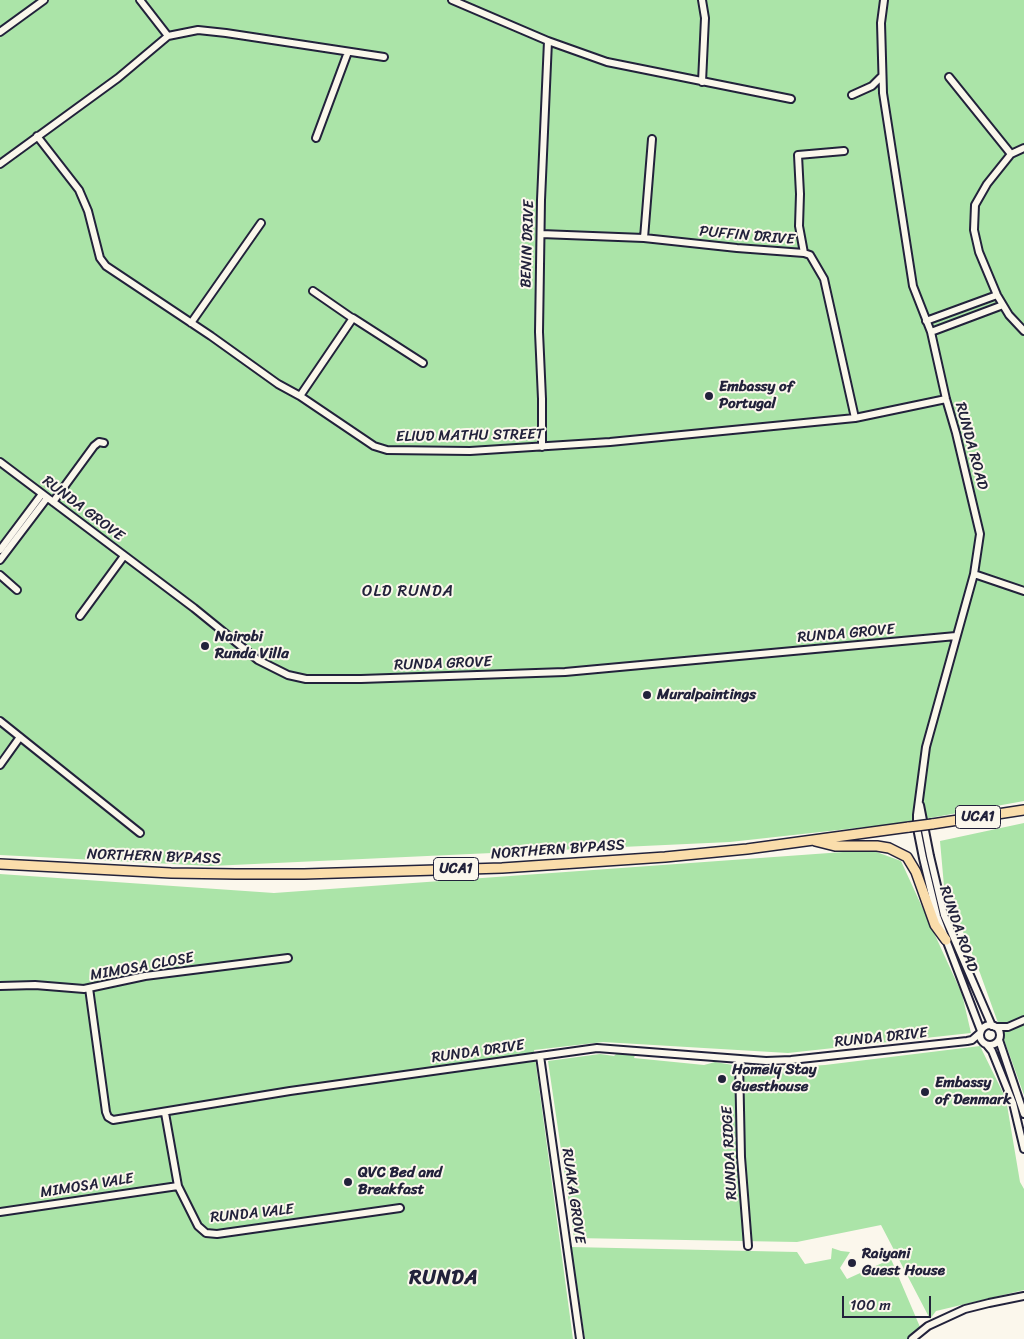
<!DOCTYPE html>
<html>
<head>
<meta charset="utf-8">
<style>
  body { margin:0 }
  #map { position:relative; width:1024px; height:1339px; overflow:hidden; background:#fbf7ec; font-family:Sriracha,sans-serif }
  canvas { display:block }
  .scale { position:absolute; left:842px; top:1296px; width:89px; height:22px; box-sizing:border-box; border:2px solid #22223b; border-top:0; padding-left:6px; font-size:15px; line-height:18px; white-space:nowrap; color:#22223b; -webkit-text-stroke:4px #fbf7ec; paint-order:stroke }
</style>
</head>
<body>
<div id="map">
<canvas width="1024" height="1339"></canvas>
<div class="scale">100 m</div>
</div>
<script>
const c = document.querySelector('canvas').getContext('2d');
c.lineJoin = 'round';
function fillPath(path, color) { c.fillStyle = color; c.fill(path, 'evenodd'); }
const toPath = rows => new Path2D(rows.map(r => 'M' + r).join(''));
function strokePath(path, color, width, dash) { c.strokeStyle = color; c.lineWidth = width; c.lineCap = dash ? 'butt' : 'round'; c.setLineDash(dash || []); c.stroke(path); }
function write(font, color, halo, rows, align = 'center') {
  c.font = font + ' Sriracha,sans-serif'; c.lineWidth = 4; c.setLineDash([]); c.textBaseline = 'middle'; c.strokeStyle = halo; c.fillStyle = color; for (const [text, x, y, turn = 0] of rows) {
    c.save(); c.translate(x, y); c.rotate((+turn || 0) * Math.PI / 180); c.textAlign = isNaN(turn) ? turn : align; if (halo) c.strokeText(text, 0, 0); c.fillText(text, 0, 0); c.restore();
  }
}
fillPath(toPath([
  [0,0,1024,0,1024,801,902,823,730,842,211,866,0,855],
  [1024,823,1024,1095,980,973,944,886,940,841],
  [871,850,901,861,962,994,971,1033,788,1053,603,1042,534,1050,573,1339,0,1339,0,874,274,893],
  [980,1046,1006,1099,1020,1182,1024,1189,1024,1290,936,1311,930,1319,881,1225,797,1242,574,1238,548,1061,600,1054,614,1056,617,1053,635,1055,634,1058,704,1065,715,1062,733,1065,732,1068,747,1070,825,1065],
  [571,1247,797,1252,805,1264,831,1259,832,1248,841,1251,850,1252,840,1268,847,1279,891,1259,920,1327,908,1339,585,1339]
]), '#abe4a8');
const minor = toPath([
  [140,0,168,36],
  [452,0,548,41,607,62,791,99],
  [702,0,705,18,702,82],
  [884,0,881,23,883,93,913,286,931,332,946,399,956,433,980,534,974,574,926,747,917,815,917,828,923,858,937,916,981,1031],
  [0,32,44,0],
  [949,77,1011,154,987,184,975,205,974,230,979,252,997,295,1009,315,1024,331],
  [852,95,872,86,882,76],
  [37,136,79,190,88,211,100,258,106,266,211,336,278,384,300,396,374,446,387,450,470,451,610,442,855,418,946,399],
  [316,138,348,52],
  [1011,154,1024,148],
  [0,164,118,78,168,36,198,30,226,33,384,57],
  [541,234,644,238,737,248,804,253,810,255,824,279,855,418],
  [644,238,652,139],
  [804,253,799,226,800,194,798,155,844,151],
  [313,291,352,318],
  [926,321,997,295],
  [191,323,261,223],
  [931,332,1003,305],
  [300,396,353,318,423,363],
  [542,447,542,399,539,332,541,200,548,41],
  [0,462,194,608,258,660,288,675,306,679,361,679,565,672,956,636],
  [53,502,94,446,99,442,104,443],
  [0,550,42,494],
  [0,560,47,498],
  [974,574,1024,591],
  [0,575,17,590],
  [80,616,124,556],
  [0,721,140,833],
  [0,765,20,737],
  [920,805,930,856,944,915,992,1026],
  [0,986,35,985,84,989,145,976,288,958],
  [89,988,106,1112,108,1117,113,1120,290,1091,597,1048,766,1061,791,1060,967,1041,972,1040,980,1033],
  '980 1035a10 10 0 1 1 20 0a10 10 0 1 1-20 0Z',
  [995,1027,1008,1027,1024,1020],
  [999,1040,1024,1114],
  [987,1045,992,1051,1013,1103,1024,1149],
  [540,1056,580,1339],
  [739,1060,741,1157,748,1246],
  [165,1113,178,1186,198,1226,206,1233,217,1234,400,1208],
  [0,1212,178,1186],
  [912,1339,928,1326,965,1309,989,1303,1024,1296]
]);
const major = toPath([
  [932,824,1024,810],
  [815,841,835,846,877,846,889,848,907,857,916,872,935,925,946,940],
  [0,864,171,873,236,874,304,874,502,868,665,857,747,849,909,827]
]);
strokePath(minor, '#22223b', 10);
strokePath(major, '#22223b', 12);
strokePath(minor, '#fbf7ec', 6);
strokePath(major, '#faddab', 9);
const majorBridge = toPath([
  [909,827,932,824]
]);
strokePath(majorBridge, '#22223b', 12, []);
strokePath(majorBridge, '#faddab', 9);
for (const [x, y, r, color] of [
  [709,396,5,"#22223b"],
  [205,646,5,"#22223b"],
  [647,695,5,"#22223b"],
  [722,1079,5,"#22223b"],
  [925,1092,5,"#22223b"],
  [348,1182,5,"#22223b"],
  [852,1263,5,"#22223b"]
]) { const dot = new Path2D(); dot.arc(x, y, r, 0, 2 * Math.PI); c.fillStyle = color; c.fill(dot); strokePath(dot, '#fbf7ec', 2); }
for (const [x, y, w] of [
  [978,817,45],
  [456,869,45]
]) { const box = new Path2D(); box.roundRect(x - w / 2, y - 11.5, w, 23, 4); c.fillStyle = '#fbf7ec'; c.fill(box); strokePath(box, '#22223b', 1); }
write('bold 14px', '#22223b', null, [
  ["UCA1",978,817],
  ["UCA1",456,869]
]);
write('15px', '#22223b', '#fbf7ec', [
  ["PUFFIN DRIVE",747,236,5],
  ["BENIN DRIVE",528,244,-88],
  ["ELIUD MATHU STREET",470,436,-1],
  ["RUNDA ROAD",971,446,75],
  ["RUNDA GROVE",83,509,37],
  ["RUNDA GROVE",846,634,-5],
  ["RUNDA GROVE",443,664,-2],
  ["NORTHERN BYPASS",558,850,-4],
  ["NORTHERN BYPASS",154,857,2],
  ["RUNDA ROAD",958,929,71],
  ["MIMOSA CLOSE",142,967,-10],
  ["RUNDA DRIVE",881,1038,-6],
  ["RUNDA DRIVE",478,1052,-8],
  ["RUNDA RIDGE",730,1153,-93],
  ["MIMOSA VALE",87,1186,-9],
  ["RUAKA GROVE",573,1196,82],
  ["RUNDA VALE",252,1214,-6]
]);
write('bold 15px', '#22223b', '#fbf7ec', [
  ["Embassy of",719,387],
  ["Portugal",719,404],
  ["Nairobi",215,637],
  ["Runda Villa",215,654],
  ["Muralpaintings",657,695],
  ["Homely Stay",732,1070],
  ["Guesthouse",732,1087],
  ["Embassy",935,1083],
  ["of Denmark",935,1100],
  ["QVC Bed and",358,1173],
  ["Breakfast",358,1190],
  ["Raiyani",862,1254],
  ["Guest House",862,1271]
], 'left');
c.letterSpacing = '1px';
write('16px', '#22223b', '#fbf7ec', [
  ["OLD RUNDA",408,592]
]);
c.letterSpacing = '0px';
c.letterSpacing = '1px';
write('bold 20px', '#22223b', '#fbf7ec', [
  ["RUNDA",444,1279]
]);
c.letterSpacing = '0px';
</script>
</body>
</html>
